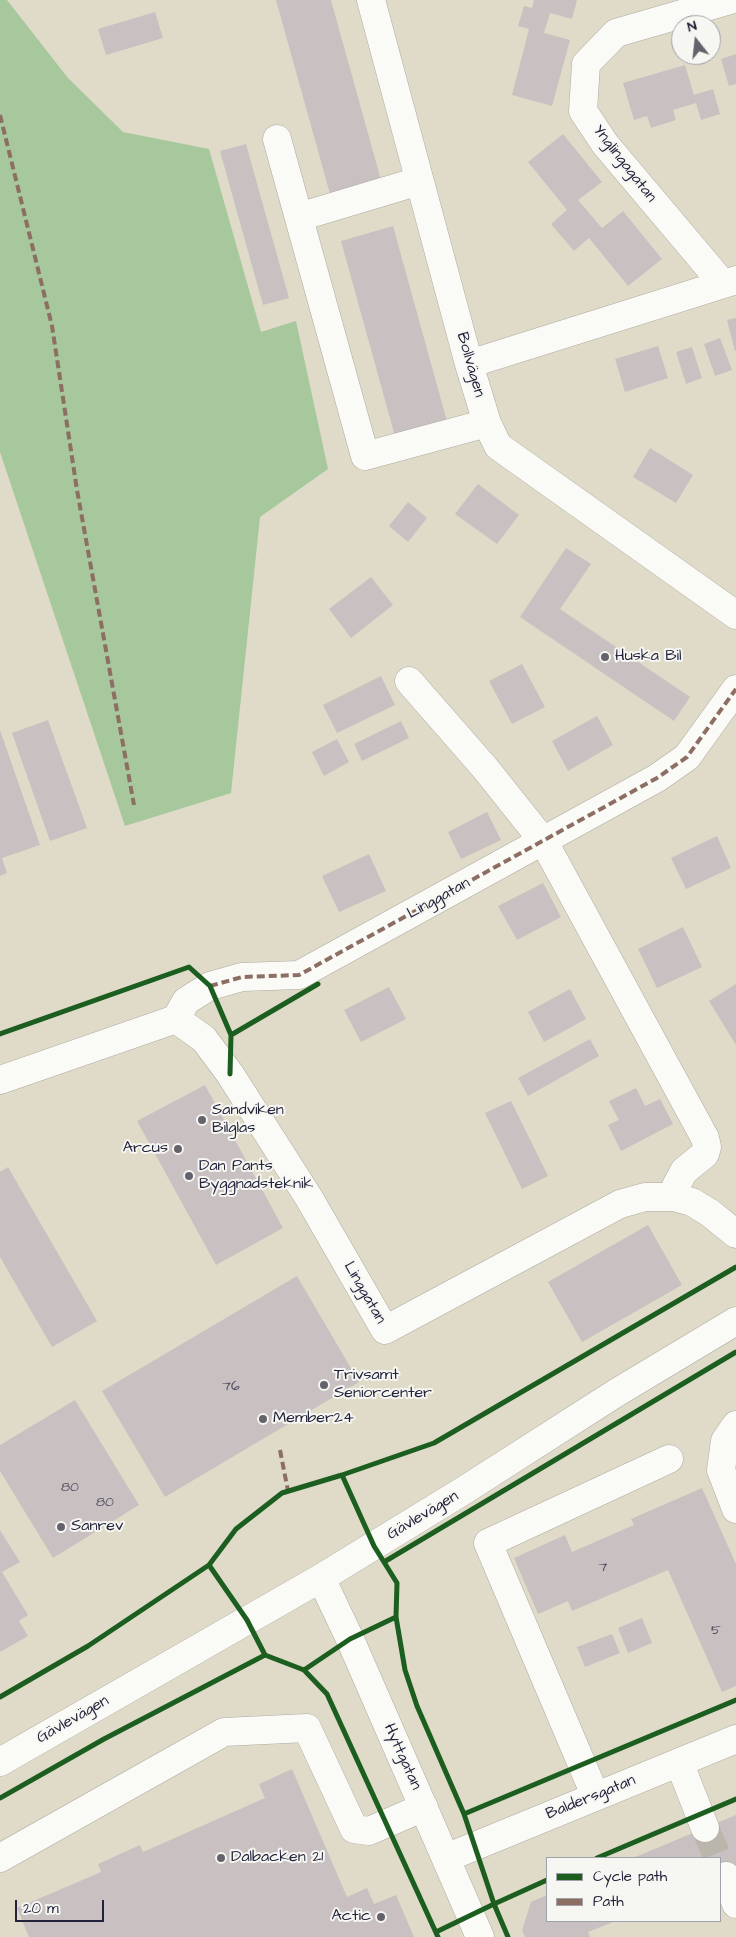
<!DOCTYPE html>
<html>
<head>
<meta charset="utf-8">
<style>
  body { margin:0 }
  #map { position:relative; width:736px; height:1937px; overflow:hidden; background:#e0dbc8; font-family:"Architects Daughter",sans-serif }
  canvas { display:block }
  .legend { position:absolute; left:546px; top:1857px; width:175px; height:65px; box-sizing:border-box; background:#f6f6f2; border:1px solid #a1a1a9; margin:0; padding:6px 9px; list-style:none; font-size:15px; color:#22223b }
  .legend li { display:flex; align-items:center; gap:10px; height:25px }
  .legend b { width:25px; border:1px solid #a1a1a9 }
  .north { position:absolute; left:671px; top:15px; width:50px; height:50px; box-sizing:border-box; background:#f6f6f2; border:1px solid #a1a1a9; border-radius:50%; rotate:344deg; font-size:14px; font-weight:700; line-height:20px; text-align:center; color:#22223b }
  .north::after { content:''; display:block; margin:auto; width:18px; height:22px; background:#64636c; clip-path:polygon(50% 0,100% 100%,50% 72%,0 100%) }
  .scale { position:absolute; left:15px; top:1900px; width:89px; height:22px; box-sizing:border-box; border:2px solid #22223b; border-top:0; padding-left:6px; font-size:15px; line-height:18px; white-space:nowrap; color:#22223b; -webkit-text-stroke:4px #f6f6f2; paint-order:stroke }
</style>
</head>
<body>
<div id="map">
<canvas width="736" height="1937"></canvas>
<ul class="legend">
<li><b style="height:6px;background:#1b5e20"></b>Cycle path</li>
<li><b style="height:6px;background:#8d6e63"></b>Path</li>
</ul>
<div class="north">N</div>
<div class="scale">20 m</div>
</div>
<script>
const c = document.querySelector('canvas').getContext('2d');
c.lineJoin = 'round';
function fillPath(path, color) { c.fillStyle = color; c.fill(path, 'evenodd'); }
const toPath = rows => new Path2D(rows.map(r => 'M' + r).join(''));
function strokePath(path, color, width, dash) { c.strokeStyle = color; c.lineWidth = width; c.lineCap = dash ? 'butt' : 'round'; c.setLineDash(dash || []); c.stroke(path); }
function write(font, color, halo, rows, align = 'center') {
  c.font = font + ' "Architects Daughter",sans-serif'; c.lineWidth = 4; c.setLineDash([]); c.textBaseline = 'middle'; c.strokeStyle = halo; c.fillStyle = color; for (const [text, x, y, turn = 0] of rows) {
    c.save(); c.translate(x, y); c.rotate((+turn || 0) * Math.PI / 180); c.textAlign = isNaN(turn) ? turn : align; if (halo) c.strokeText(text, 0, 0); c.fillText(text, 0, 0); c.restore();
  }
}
fillPath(toPath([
  [0,0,7,0,68,78,123,132,209,149,261,332,296,321,328,469,260,517,231,793,125,826,0,452]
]), '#a7c79c');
fillPath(toPath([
  [276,0,331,0,381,180,330,194],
  [534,0,577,0,572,19,550,13,544,33,570,40,552,106,512,95,529,29,518,26,524,6,532,8],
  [155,12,163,38,106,55,98,29],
  [736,54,736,84,729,86,721,59],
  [685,65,694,95,713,89,720,114,701,120,696,103,673,110,676,120,651,128,647,116,634,120,623,83],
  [563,134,602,182,578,200,602,228,623,211,662,259,628,286,589,238,574,251,551,224,567,210,528,162],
  [246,144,289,298,263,305,220,151],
  [393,226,448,425,396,440,341,241],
  [736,318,736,351,735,351,727,320],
  [720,338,732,370,715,376,704,344],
  [658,346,668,378,625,392,615,359],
  [692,347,702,378,686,384,676,352],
  [650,448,693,475,676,503,633,477],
  [478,484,519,515,497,544,455,514],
  [408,502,427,518,408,542,389,526],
  [566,548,591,564,560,609,690,697,674,721,520,617],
  [371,577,393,605,351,638,329,609],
  [522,664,545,707,512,724,489,681],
  [381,676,395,705,337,733,323,705],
  [597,716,613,745,568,771,552,741],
  [48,720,87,828,50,841,12,733],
  [401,721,409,738,362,761,354,744],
  [0,730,40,845,2,858,7,873,0,876],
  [337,739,349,762,324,776,312,752],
  [487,812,501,840,461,859,448,832],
  [717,836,731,868,686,889,671,858],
  [369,854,386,891,339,912,322,876],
  [543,883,561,917,517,940,498,906],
  [683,927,702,967,657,988,638,949],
  [736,984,736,1045,709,1001],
  [389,987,406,1019,361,1042,344,1010],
  [570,989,586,1019,544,1042,528,1012],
  [590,1039,599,1056,528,1096,518,1078],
  [205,1085,283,1228,216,1265,137,1121],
  [636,1088,645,1106,660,1099,673,1124,621,1151,608,1125,619,1120,609,1101],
  [511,1101,548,1176,522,1189,485,1113],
  [8,1167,97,1321,52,1347,0,1257,0,1172],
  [648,1225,682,1285,582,1342,548,1282],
  [297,1276,359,1382,165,1497,102,1391],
  [75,1400,139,1505,53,1558,0,1471,0,1445],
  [702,1488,736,1564,736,1686,722,1692,668,1570,572,1611,568,1601,538,1614,514,1558,565,1535,572,1552,634,1525,631,1519],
  [0,1530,20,1562,2,1572,28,1615,19,1621,28,1636,0,1652],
  [642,1618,652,1643,628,1653,618,1628],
  [612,1634,620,1653,585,1667,577,1647],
  [292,1769,347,1897,367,1888,374,1904,396,1895,414,1937,29,1937,17,1908,101,1872,98,1864,140,1845,143,1852,265,1798,259,1784],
  [736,1815,736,1872,720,1879,720,1858,633,1858],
  [547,1895,547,1921,616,1921,588,1932,590,1937,525,1937,522,1930,531,1902]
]), '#c8c0c1');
strokePath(toPath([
  [705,1828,718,1858]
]), '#bab6ac', 28, [28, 14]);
const minor = toPath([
  [371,0,469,364,487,423,498,446,736,615],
  [277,139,365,456,487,423],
  [299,217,419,181],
  [723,284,605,144,583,111,586,64,616,33,730,0],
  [469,364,736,280],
  [409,681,485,768,544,842,705,1138,707,1147,705,1154,684,1171,676,1186,674,1197,692,1202,710,1213,736,1234],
  [176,1019,204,1039,230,1074,309,1198,385,1330,620,1204,645,1197,674,1197],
  [0,1080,176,1019,186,1001,210,986,242,977,299,975,657,778,687,757,736,689],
  [736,1425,725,1441,721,1470,736,1509],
  [321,1578,350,1639,480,1937],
  [679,1762,705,1828],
  [595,1795,488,1543,669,1459],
  [0,1858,224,1732,307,1728,354,1829,369,1831,424,1807],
  [446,1858,736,1739],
  [726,1876,736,1904]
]);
const major = toPath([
  [0,1762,321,1578,463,1491,616,1393,736,1321]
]);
strokePath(minor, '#adaaa0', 29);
strokePath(major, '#adaaa0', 29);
strokePath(minor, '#fafaf7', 28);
strokePath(major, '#fafaf7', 28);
strokePath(toPath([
  [0,115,52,326,77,490,134,805],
  [210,986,242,977,299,975,657,778,687,757,736,689],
  [280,1450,288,1491]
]), '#8d6e63', 4, [8, 4]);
strokePath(toPath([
  [0,1034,189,967,210,986,231,1035,230,1074],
  [231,1035,318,984],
  [342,1475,374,1546,397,1583,396,1617,405,1670,417,1706,464,1814,494,1904,436,1932],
  [384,1562,736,1352],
  [209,1565,247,1620,265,1655,304,1670,327,1694,438,1937],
  [304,1670,350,1639,396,1617],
  [0,1697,88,1646,209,1565,236,1529,282,1493,342,1475,434,1443,736,1267],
  [0,1798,104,1739,265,1655],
  [464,1814,736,1700],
  [597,1858,736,1799],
  [508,1937,494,1904,547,1880]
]), '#1b5e20', 5);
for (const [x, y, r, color] of [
  [605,657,5,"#64636c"],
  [202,1120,5,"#64636c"],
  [178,1149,5,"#64636c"],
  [189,1176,5,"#64636c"],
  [324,1385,5,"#64636c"],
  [263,1419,5,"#64636c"],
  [61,1527,5,"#64636c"],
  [221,1858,5,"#64636c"],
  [381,1917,5,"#64636c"]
]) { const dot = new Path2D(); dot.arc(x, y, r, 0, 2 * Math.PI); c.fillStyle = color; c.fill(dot); strokePath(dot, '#f6f6f2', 2); }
write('14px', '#4c4a5c', null, [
  ["76",231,1387],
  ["80",70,1488],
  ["80",105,1503],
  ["7",603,1568],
  ["5",716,1631]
]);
write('16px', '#22223b', '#f6f6f2', [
  ["Ynglingagatan",624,164,52],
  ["Bollvägen",470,365,74],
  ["Linggatan",439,899,-29],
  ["Linggatan",364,1293,60],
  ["Gävlevägen",423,1516,-31],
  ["Gävlevägen",73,1720,-30],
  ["Hyttgatan",402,1757,66],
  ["Baldersgatan",591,1798,-22]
]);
write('16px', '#22223b', '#f6f6f2', [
  ["Huska Bil",615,657],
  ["Sandviken",212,1111],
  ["Bilglas",212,1129],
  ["Arcus",168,1149,"right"],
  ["Dan Pants",199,1167],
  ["Byggnadsteknik",199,1185],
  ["Trivsamt",334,1376],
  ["Seniorcenter",334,1394],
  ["Member24",273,1419],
  ["Sanrev",71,1527],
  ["Dalbacken 21",231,1858],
  ["Actic",371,1917,"right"]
], 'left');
</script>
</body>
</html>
